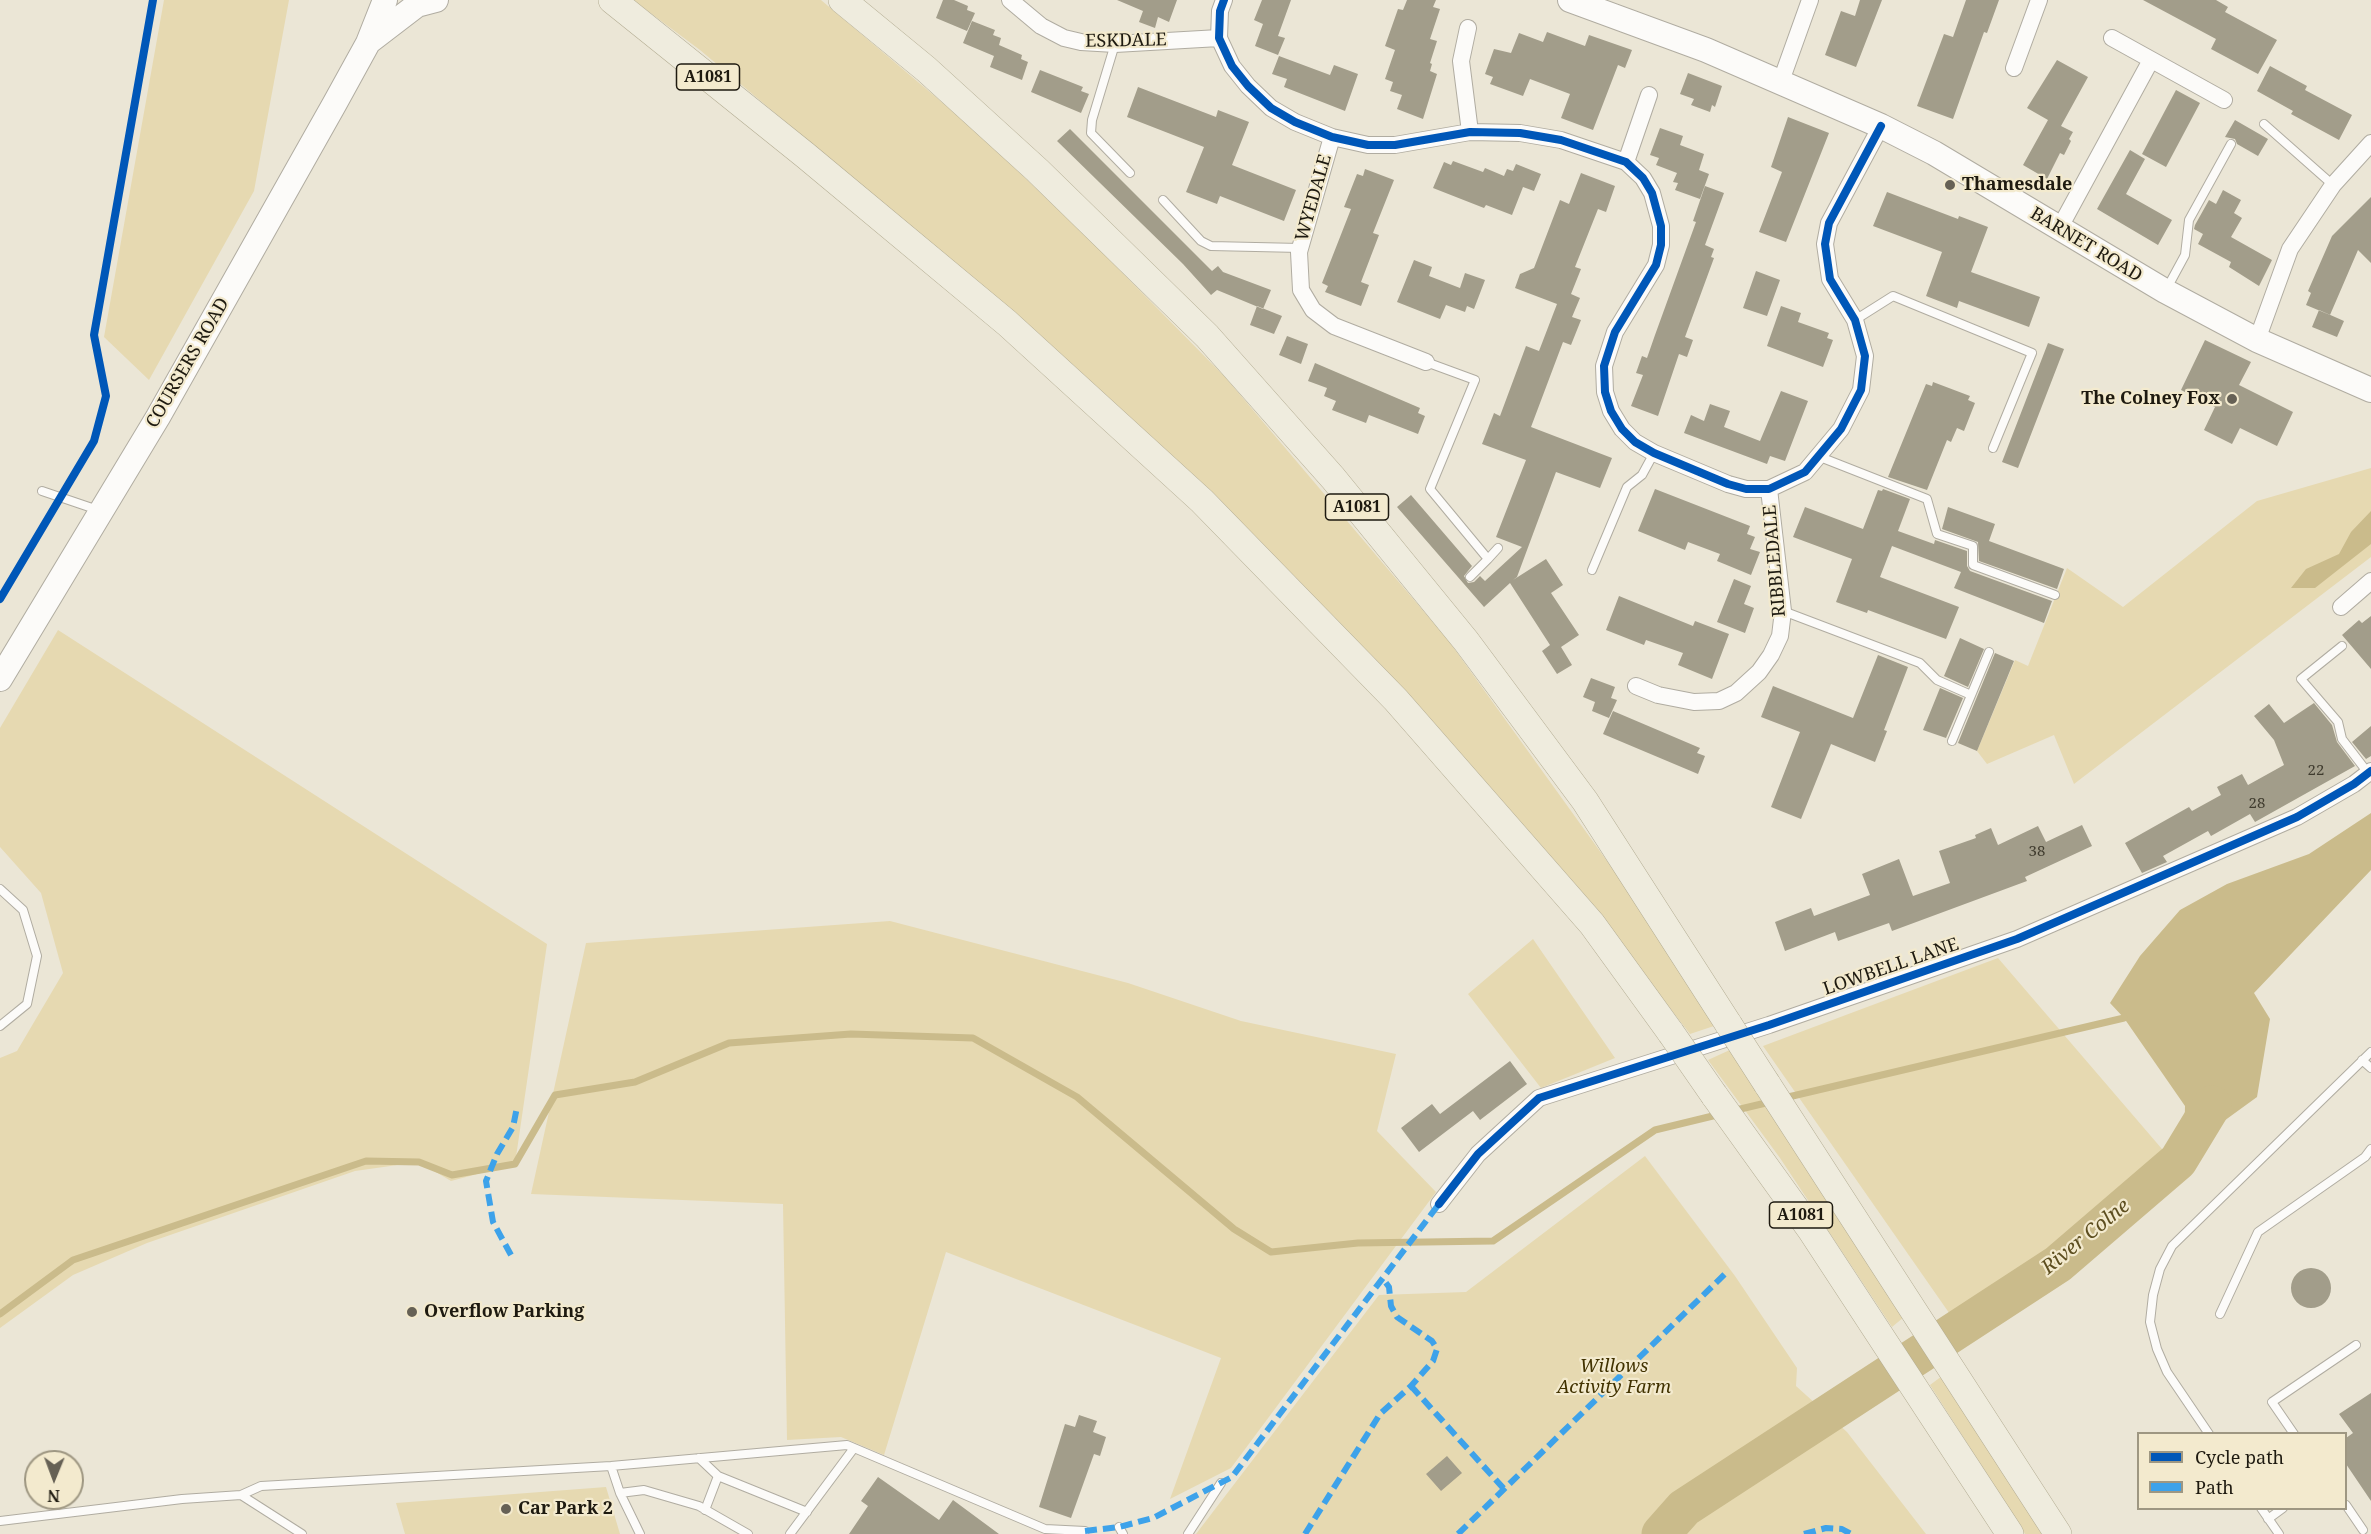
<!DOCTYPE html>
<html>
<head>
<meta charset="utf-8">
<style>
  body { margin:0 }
  #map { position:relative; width:2371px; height:1534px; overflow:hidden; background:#ebe6d6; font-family:"Noto Serif",serif }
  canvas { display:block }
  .legend { position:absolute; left:2137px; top:1432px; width:210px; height:78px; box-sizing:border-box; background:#f3eace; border:2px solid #9e9782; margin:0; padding:8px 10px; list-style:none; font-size:18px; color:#1e1a10 }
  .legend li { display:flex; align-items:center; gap:12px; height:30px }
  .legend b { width:30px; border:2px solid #9e9782 }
  .north { position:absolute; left:24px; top:1450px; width:60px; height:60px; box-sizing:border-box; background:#f3eace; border:2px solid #9e9782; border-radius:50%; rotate:181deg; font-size:16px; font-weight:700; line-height:24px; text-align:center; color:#1e1a10 }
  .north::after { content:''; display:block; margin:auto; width:21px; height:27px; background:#666155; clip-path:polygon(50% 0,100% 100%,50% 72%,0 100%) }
</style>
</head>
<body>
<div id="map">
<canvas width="2371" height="1534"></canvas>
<ul class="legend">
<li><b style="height:8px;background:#0057b8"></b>Cycle path</li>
<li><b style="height:8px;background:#3da2ea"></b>Path</li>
</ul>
<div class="north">N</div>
</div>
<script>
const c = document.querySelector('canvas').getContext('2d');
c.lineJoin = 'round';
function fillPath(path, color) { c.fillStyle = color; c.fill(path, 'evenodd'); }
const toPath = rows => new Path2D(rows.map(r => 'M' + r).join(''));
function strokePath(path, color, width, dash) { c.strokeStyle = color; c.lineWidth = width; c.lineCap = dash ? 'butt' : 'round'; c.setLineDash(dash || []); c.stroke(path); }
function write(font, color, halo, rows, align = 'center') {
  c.font = font + ' "Noto Serif",serif'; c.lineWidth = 4.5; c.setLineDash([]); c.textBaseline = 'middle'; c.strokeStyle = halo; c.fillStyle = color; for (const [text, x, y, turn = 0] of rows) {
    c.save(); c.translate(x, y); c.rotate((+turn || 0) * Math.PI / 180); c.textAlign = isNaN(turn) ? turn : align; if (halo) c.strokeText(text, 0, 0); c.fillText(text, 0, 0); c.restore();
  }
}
fillPath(toPath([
  [164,0,289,0,254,191,149,380,104,337],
  [633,0,821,0,976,131,1092,242,1225,377,1448,640,1648,918,1714,1026,1690,1034,1616,939,1006,307,700,50],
  [2371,468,2371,557,2074,784,2054,735,1987,764,1977,751,2015,660,2028,666,2067,568,2123,607,2257,501],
  [58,630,547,944,515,1164,451,1181,419,1162,355,1171,147,1243,73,1275,0,1328,0,1058,17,1051,63,973,41,893,0,847,0,728],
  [890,921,1128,983,1241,1021,1396,1054,1377,1131,1436,1192,1231,1468,1170,1499,1221,1358,946,1252,884,1455,841,1437,787,1440,783,1204,531,1194,586,943],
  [1533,939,1615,1058,1541,1088,1468,994],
  [1998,958,2168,1156,2095,1228,1954,1320,1763,1046],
  [1732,1049,1904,1317,1892,1327,1780,1158,1708,1060],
  [1645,1156,1735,1276,1797,1368,1796,1386,1847,1432,1926,1534,1196,1534,1379,1295,1466,1292],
  [1942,1376,2044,1534,2025,1534,1930,1385],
  [606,1487,620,1534,405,1534,396,1503]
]), '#e6d9b1');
fillPath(toPath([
  [2371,511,2371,544,2315,588,2291,588,2306,569,2339,554,2351,532],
  [2371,813,2371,870,2254,993,2270,1019,2257,1097,2184,1150,2185,1106,2124,1018,2110,1003,2140,956,2180,910,2227,884,2309,854]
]), '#cabb8b');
strokePath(toPath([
  [1784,1098,2124,1018],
  [1732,1111,1770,1102],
  [0,1314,73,1260,366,1161,419,1162,452,1175,515,1164,555,1095,635,1082,729,1043,851,1034,973,1038,1077,1097,1234,1229,1271,1252,1358,1243,1493,1241,1655,1130,1721,1114]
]), '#cabb8b', 7);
strokePath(toPath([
  [1661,1534,1684,1508,2058,1264,2178,1161,2212,1105]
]), '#cabb8b', 39);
fillPath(toPath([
  [943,0,954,0,968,6,967,10,975,13,967,31,936,18],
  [1117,0,1177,0,1169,22,1158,17,1155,28,1139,22,1143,11],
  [1262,0,1291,0,1278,36,1285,38,1278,55,1255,46,1263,24,1254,20],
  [1407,0,1436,0,1433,7,1440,9,1430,39,1437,41,1430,63,1432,64,1430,71,1437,74,1423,119,1397,109,1402,95,1390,91,1393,82,1385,79,1395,50,1385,46,1398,9,1403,10],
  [1860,0,1882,0,1856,67,1825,55,1841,11,1855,16],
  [1966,0,1999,0,1987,33,1984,32,1953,119,1917,106,1944,34,1953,37],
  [2143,0,2216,0,2228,7,2225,12,2277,40,2258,74,2211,49,2216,39],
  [972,21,995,30,993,35,1001,38,999,45,1022,55,1021,59,1028,62,1022,80,990,67,994,56,963,43],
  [1547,32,1585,46,1589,35,1632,50,1625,68,1618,65,1593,130,1561,118,1570,94,1530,79,1523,96,1490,84,1493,77,1485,74,1494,49,1511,53,1519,33,1543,42],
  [1279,56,1330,75,1334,65,1358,74,1345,111,1284,87,1287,79,1272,74],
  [2057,60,2088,77,2061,126,2073,132,2069,139,2071,141,2064,155,2060,153,2047,179,2023,165,2048,120,2027,108],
  [2270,66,2307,86,2305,90,2352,115,2339,140,2291,114,2293,111,2257,91],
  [1040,70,1083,87,1081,91,1089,94,1081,113,1031,92],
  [1688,73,1722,86,1715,107,1712,105,1710,112,1691,105,1694,99,1680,94],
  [1138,87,1216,117,1218,110,1249,122,1232,165,1296,190,1284,221,1220,196,1217,204,1186,192,1204,147,1127,117],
  [2176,90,2200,103,2166,167,2142,154],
  [1788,117,1829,133,1786,242,1759,232,1782,172,1771,167],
  [2235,120,2268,139,2258,156,2237,144,2235,139,2225,137],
  [1660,128,1683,136,1680,145,1704,154,1699,170,1709,174,1700,199,1675,190,1678,183,1673,182,1677,173,1656,165,1659,158,1650,155],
  [1070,129,1212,271,1218,266,1223,272,1271,290,1263,309,1217,290,1211,295,1183,264,1057,141],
  [2130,150,2145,159,2126,194,2172,220,2158,245,2097,209],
  [1453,161,1483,172,1485,168,1504,176,1507,169,1513,171,1516,164,1541,174,1534,191,1523,187,1512,215,1486,205,1484,208,1433,188,1444,162,1451,165],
  [1365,169,1394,180,1373,233,1379,235,1361,282,1369,285,1361,306,1325,292,1328,286,1322,283,1351,209,1344,207,1357,174,1363,176],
  [1581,173,1615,186,1606,212,1598,209,1575,267,1581,269,1571,294,1580,298,1572,317,1581,320,1571,345,1563,342,1531,427,1612,458,1600,488,1556,472,1517,577,1513,580,1546,559,1563,585,1551,593,1579,635,1561,647,1572,665,1557,674,1542,651,1550,645,1510,583,1484,607,1397,507,1411,495,1472,566,1464,576,1468,583,1474,582,1480,576,1485,581,1522,547,1496,537,1526,460,1482,444,1494,413,1500,416,1526,346,1539,351,1557,304,1515,288,1520,274,1534,268,1560,200,1569,204],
  [1705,186,1724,193,1705,245,1714,249,1711,257,1714,258,1685,337,1693,340,1687,357,1679,354,1658,416,1631,406,1643,375,1636,373,1642,356,1647,358,1655,335,1696,222,1693,221],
  [2223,190,2241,200,2234,213,2242,218,2231,237,2272,260,2259,286,2229,267,2231,262,2198,244,2203,234,2194,229,2195,225,2209,200,2216,204],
  [1887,192,1958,219,1959,216,1988,227,1971,272,2040,297,2029,327,1959,301,1957,308,1926,296,1942,252,1873,226],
  [2371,197,2371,263,2358,250,2330,315,2306,305,2311,293,2308,291,2332,236],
  [1414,260,1432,267,1429,276,1460,288,1465,273,1485,280,1474,309,1467,306,1465,312,1446,305,1440,319,1397,302],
  [1756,271,1780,280,1767,316,1743,308],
  [1257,306,1282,316,1274,334,1250,325],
  [1781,306,1801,313,1798,322,1829,333,1827,338,1833,340,1823,367,1767,346],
  [2319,310,2344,321,2337,337,2312,327],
  [1287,336,1308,344,1301,364,1279,355],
  [2205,340,2251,362,2239,385,2293,412,2277,446,2240,428,2232,444,2204,430,2215,407,2181,390],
  [2048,343,2064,349,2018,468,2002,462],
  [1315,363,1420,408,1418,413,1425,416,1418,434,1369,415,1366,423,1332,410,1336,401,1324,396,1327,388,1308,381],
  [1933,382,1970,396,1968,400,1975,403,1964,431,1957,428,1951,442,1947,440,1927,490,1888,477,1926,384,1932,386],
  [1781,391,1808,401,1785,461,1770,456,1767,464,1684,433,1691,415,1704,421,1710,404,1730,411,1724,427,1760,441],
  [1655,489,1750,526,1747,534,1755,537,1750,549,1760,552,1751,575,1717,561,1720,554,1688,542,1685,550,1638,531],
  [1883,489,1910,499,1898,531,1934,544,1935,540,1967,551,1967,566,1970,571,2052,601,2044,623,1954,588,1961,572,1892,546,1880,577,1959,607,1946,639,1868,610,1867,613,1836,602,1852,559,1793,537,1805,507,1863,529,1878,490,1882,491],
  [1948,507,1995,524,1989,541,2064,569,2057,589,1979,561,1978,542,1942,529],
  [1734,579,1751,586,1744,604,1754,608,1745,633,1717,622],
  [1619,596,1693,626,1695,621,1729,634,1712,679,1678,665,1683,653,1646,640,1644,645,1606,630],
  [2371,616,2371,669,2342,635,2359,620,2362,623],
  [1960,638,1984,649,1968,687,1944,676],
  [1995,653,2014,661,1977,751,1958,743],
  [1878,655,1908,667,1884,730,1887,731,1875,762,1831,744,1801,819,1771,807,1800,732,1761,717,1773,686,1853,718],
  [1591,678,1615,687,1611,698,1617,700,1609,718,1592,711,1595,702,1583,697],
  [1940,688,1963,698,1946,738,1923,730],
  [2314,703,2332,725,2337,742,2355,766,2255,822,2250,814,2211,836,2208,831,2163,856,2167,862,2142,873,2125,843,2189,807,2192,811,2221,795,2217,787,2242,774,2248,785,2284,765,2274,740,2254,716,2269,704,2284,723],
  [1613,711,1700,748,1697,753,1705,756,1698,774,1603,734],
  [2371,726,2371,756,2366,759,2352,742],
  [2082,825,2092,846,2025,877,2027,881,1892,931,1889,923,1838,941,1835,932,1785,951,1775,922,1811,908,1814,916,1870,895,1862,874,1899,859,1913,896,1950,883,1939,851,1976,838,1975,835,1991,828,1998,845,2038,826,2046,842],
  [1510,1061,1527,1084,1480,1120,1473,1111,1419,1152,1401,1128,1432,1104,1440,1114],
  '2291 1288a20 20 0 1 1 40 0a20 20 0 1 1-40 0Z',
  [2371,1393,2371,1501,2346,1464,2346,1438,2353,1433,2339,1414],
  [1079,1415,1097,1421,1093,1432,1106,1437,1100,1456,1094,1454,1071,1518,1039,1507,1065,1424,1075,1427],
  [1447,1456,1462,1473,1441,1491,1426,1474],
  [878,1477,939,1520,953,1500,999,1534,849,1534,868,1506,861,1501]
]), '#a29d8a');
const lane = toPath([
  [1115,44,1092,120,1091,133,1130,173],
  [2264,124,2333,185],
  [1163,200,1201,241,1211,246,1300,248],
  [2166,290,2185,255,2189,220,2231,144],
  [1855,320,1893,296,2032,353,1993,448],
  [1426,362,1475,380,1430,489,1488,559,1470,577],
  [1820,457,1927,499,1937,534,1973,546,1973,565,2055,595],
  [42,491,98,510],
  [1488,559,1498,548],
  [1592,570,1627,487,1642,475,1654,453],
  [1783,611,1920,663,1937,680,1971,695],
  [2342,646,2301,679,2338,722,2342,739,2368,773],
  [1952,741,1989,652],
  [0,889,23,910,37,956,27,1004,0,1026],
  [2362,1060,2371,1068],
  [2220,1314,2258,1232,2365,1157,2371,1149],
  [2209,1434,2167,1372,2157,1349,2150,1322,2153,1295,2160,1269,2172,1246,2371,1052],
  [2294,1434,2272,1402,2356,1345],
  [699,1458,718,1476,807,1512],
  [611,1466,620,1493,640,1534],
  [620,1493,644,1490,699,1506,748,1534],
  [241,1495,261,1486,611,1466,847,1445,1045,1529,1085,1531],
  [2346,1505,2363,1530],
  [2261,1508,2279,1534],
  [705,1510,718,1476],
  [2268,1519,2283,1508],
  [0,1521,182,1499,241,1495,302,1534],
  [1119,1527,1123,1534],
  [790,1534,854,1448],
  [1188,1534,1221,1483]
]);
const street = toPath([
  [1010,0,1041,26,1064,38,1081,42,1115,44,1219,38],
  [1224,0,1220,11,1219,38,1232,66,1248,86,1271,108,1295,122,1332,137,1368,145,1395,145,1470,132,1520,133,1561,140,1626,162,1643,178,1652,193,1661,226,1661,245,1656,265,1615,332,1604,366,1605,392,1611,411,1622,429,1635,442,1654,453,1728,484,1746,489,1769,489,1805,472,1841,429,1861,390,1865,356,1855,320,1830,279,1825,244,1829,223,1881,126],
  [1468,28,1461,61,1470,132],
  [2112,38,2224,100],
  [2014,68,2039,0],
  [1781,81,1810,0],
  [1332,137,1299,252,1301,290,1313,310,1334,326,1426,362],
  [1626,162,1649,95],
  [2059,229,2151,60],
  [2257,340,2290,249,2333,185,2371,143],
  [2341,607,2371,581],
  [1636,686,1658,695,1694,702,1719,701,1736,693,1759,672,1771,655,1780,636,1783,611,1769,489],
  [1439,1204,1478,1154,1539,1098,1769,1025,2017,939,2297,817,2354,784,2371,771]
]);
const secondary = toPath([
  [1570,0,1706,50,1881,126,1934,153,2165,291,2257,340,2371,390],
  [370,41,417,5,436,0],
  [0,679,158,417,335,103,368,43,385,0]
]);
const primary = toPath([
  [612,0,805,155,1007,323,1202,501,1396,700,1592,924,1671,1033],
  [842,0,926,69,1037,170,1207,336,1333,478,1466,641,1585,801,1729,1025],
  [1767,1084,2058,1534],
  [1714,1095,1811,1230,2010,1534]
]);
strokePath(lane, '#b0aca1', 10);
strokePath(street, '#b0aca1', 18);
strokePath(secondary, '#b0aca1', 26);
strokePath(primary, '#b3ac92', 28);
strokePath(lane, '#fcfbf9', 8);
strokePath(street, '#fcfbf9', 16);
strokePath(secondary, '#fcfbf9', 24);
strokePath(primary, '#efecde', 27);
const primaryBridge = toPath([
  [1729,1025,1767,1084],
  [1671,1033,1714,1095]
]);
strokePath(primaryBridge, '#b3ac92', 28, []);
strokePath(primaryBridge, '#efecde', 27);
strokePath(toPath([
  [511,1255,493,1222,486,1181,497,1154,513,1127,517,1107],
  [1411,1386,1505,1490],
  [1085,1531,1119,1527,1153,1518,1232,1477,1439,1204],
  [1305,1534,1380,1414,1411,1386,1433,1361,1437,1349,1432,1341,1397,1317,1391,1306,1389,1287,1383,1279],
  [1458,1534,1728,1271],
  [1804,1534,1826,1528,1842,1529,1851,1534]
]), '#3da2ea', 6, [12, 6]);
strokePath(toPath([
  [1224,0,1220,11,1219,38,1232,66,1248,86,1271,108,1295,122,1332,137,1368,145,1395,145,1470,132,1520,133,1561,140,1626,162,1643,178,1652,193,1661,226,1661,245,1656,265,1615,332,1604,366,1605,392,1611,411,1622,429,1635,442,1654,453,1728,484,1746,489,1769,489,1805,472,1841,429,1861,390,1865,356,1855,320,1830,279,1825,244,1829,223,1881,126],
  [0,599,94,441,106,396,94,335,153,0],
  [1439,1204,1478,1154,1539,1098,1769,1025,2017,939,2297,817,2354,784,2371,771]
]), '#0057b8', 8);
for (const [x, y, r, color] of [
  [1950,185,6,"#666155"],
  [2232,399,6,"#666155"],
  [412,1312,6,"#666155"],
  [506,1509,6,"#666155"]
]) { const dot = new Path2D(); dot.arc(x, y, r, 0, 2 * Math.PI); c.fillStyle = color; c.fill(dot); strokePath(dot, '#f3eace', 2); }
write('15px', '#3f3b2e', null, [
  ["22",2316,771],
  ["28",2257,804],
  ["38",2037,852]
]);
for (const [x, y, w] of [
  [708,77,63],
  [1357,507,63],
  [1801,1215,63]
]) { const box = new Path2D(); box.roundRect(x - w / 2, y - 13, w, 26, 4.5); c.fillStyle = '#f3eace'; c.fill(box); strokePath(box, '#1e1a10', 1.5); }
write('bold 16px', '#1e1a10', null, [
  ["A1081",708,77],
  ["A1081",1357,507],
  ["A1081",1801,1215]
]);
write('18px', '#1e1a10', '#f3eace', [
  ["ESKDALE",1126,41,-1],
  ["WYEDALE",1314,198,-74],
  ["BARNET ROAD",2086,245,31],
  ["COURSERS ROAD",188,363,-60],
  ["RIBBLEDALE",1775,561,-95],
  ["LOWBELL LANE",1891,967,-19]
]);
write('bold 18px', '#1e1a10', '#f3eace', [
  ["Thamesdale",1962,185],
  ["The Colney Fox",2220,399,"right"],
  ["Overflow Parking",424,1312],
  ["Car Park 2",518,1509]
], 'left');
write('italic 18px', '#413200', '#f3eace', [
  ["Willows",1614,1367],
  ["Activity Farm",1614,1388]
]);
write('italic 20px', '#5d4e1f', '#f3eace', [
  ["River Colne",2086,1237,-39]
]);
</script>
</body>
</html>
